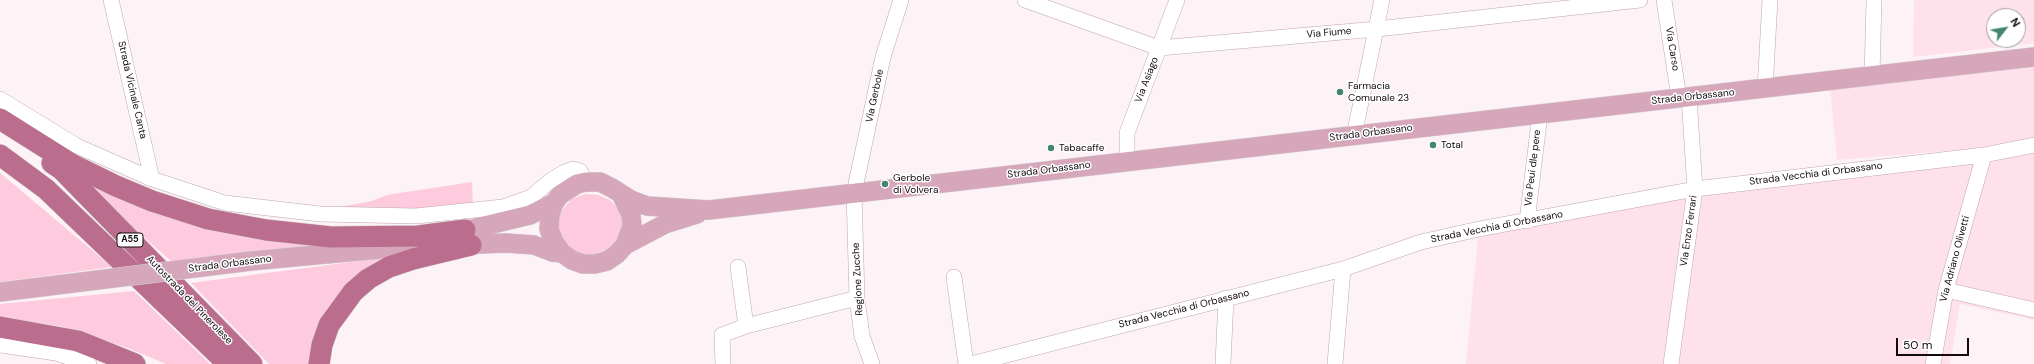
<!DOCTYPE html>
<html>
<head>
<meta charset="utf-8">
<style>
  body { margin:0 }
  #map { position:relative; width:2034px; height:364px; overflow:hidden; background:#fdf2f6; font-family:"DM Sans",sans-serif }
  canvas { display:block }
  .north { position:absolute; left:1986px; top:8px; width:40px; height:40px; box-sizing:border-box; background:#fff; border:1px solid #a09d9e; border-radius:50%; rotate:59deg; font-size:11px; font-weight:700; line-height:16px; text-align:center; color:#12090c }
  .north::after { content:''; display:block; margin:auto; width:14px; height:18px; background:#438474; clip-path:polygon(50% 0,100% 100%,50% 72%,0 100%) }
  .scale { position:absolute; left:1896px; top:338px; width:73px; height:18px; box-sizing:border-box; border:2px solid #12090c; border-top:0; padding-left:5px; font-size:12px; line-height:14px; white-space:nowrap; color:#12090c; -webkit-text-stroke:3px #fff; paint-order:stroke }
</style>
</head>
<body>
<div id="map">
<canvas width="2034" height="364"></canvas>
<div class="north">N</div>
<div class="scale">50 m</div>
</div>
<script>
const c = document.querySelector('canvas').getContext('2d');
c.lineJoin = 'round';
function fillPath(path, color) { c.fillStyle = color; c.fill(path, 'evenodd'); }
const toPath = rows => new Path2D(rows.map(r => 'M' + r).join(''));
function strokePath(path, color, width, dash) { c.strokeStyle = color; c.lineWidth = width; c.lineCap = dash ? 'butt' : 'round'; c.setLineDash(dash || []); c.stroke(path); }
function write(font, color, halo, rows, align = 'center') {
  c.font = font + ' "DM Sans",sans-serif'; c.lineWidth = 3; c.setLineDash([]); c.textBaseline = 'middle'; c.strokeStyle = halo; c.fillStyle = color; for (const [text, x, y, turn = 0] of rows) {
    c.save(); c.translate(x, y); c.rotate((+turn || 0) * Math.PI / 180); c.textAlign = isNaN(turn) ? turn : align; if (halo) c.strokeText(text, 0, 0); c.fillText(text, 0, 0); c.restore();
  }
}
fillPath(toPath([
  [1914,0,2034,0,2034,43,1913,57],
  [1994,16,2018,16,2018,40,1994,40],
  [2034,64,2034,139,1983,148,1837,160,1830,88],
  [2034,153,2034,320,1960,304,1950,364,1466,364,1478,237,1698,194,1983,163]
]), '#fee1eb');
fillPath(toPath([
  [0,173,112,267,0,282],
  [87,182,345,244,172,262,130,225],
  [472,182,473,205,411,212,328,209,372,201,387,195],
  [585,194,598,195,610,200,619,210,623,223,622,230,613,249,588,258,565,246,558,227,558,221,563,209,572,199],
  [397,256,383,264,312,364,269,364,191,283],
  [134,291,210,364,166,364,128,348,64,327,0,317,0,304]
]), '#fecadd');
const minor = toPath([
  [111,0,152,179],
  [1025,0,1159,48,1377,29,1640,0],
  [1664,0,1679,98],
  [1872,76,1874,0],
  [1765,89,1770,0],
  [0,99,77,146,152,179,225,203,320,214,416,216,503,207,531,197,550,181,563,173,573,169,580,171,586,182],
  [1354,136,1382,0],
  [1127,161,1127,133,1177,0],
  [1527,221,1540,114],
  [738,267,746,326],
  [954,277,966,364],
  [1946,290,2034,310],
  [0,345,56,353,89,364],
  [723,364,722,335,746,326,857,298],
  [872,364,862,336,857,298,854,193,883,57,901,0],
  [971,364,1343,269,1421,242,1479,229,1695,189,1984,155,2034,145],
  [1223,364,1226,298],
  [1335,364,1343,269],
  [1671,364,1695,189,1689,97],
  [1933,364,1946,290,1984,155]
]);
const major = toPath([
  [622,196,631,215,632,226,625,245,617,254,607,261,595,264,583,264,572,260,562,253,554,242,549,229,550,215,554,203,560,195,577,184,586,182,600,182,612,188,631,200,647,206,709,210,2034,57],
  [451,234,530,215,554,203],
  [456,245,506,243,534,245,552,252,562,253],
  [625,245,665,224,697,214],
  [251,261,424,245],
  [0,292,33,288]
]);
const highway = toPath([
  [0,119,73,165,116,186,152,201,208,219,266,230,331,237,418,236,465,230],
  [0,155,46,189,228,364],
  [52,163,61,169,252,364],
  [0,327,78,341,135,364],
  [319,364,322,345,329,325,353,292,368,279,389,267,413,259,471,245]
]);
strokePath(minor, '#c0a6af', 16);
strokePath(major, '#d4d3d3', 20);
strokePath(highway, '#d4d3d3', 22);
strokePath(minor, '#fff', 15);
strokePath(major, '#d6a7ba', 19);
strokePath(highway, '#ba6d8c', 21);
const majorBridge = toPath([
  [33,288,251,261]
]);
strokePath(majorBridge, '#d4d3d3', 20, []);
strokePath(majorBridge, '#d6a7ba', 19);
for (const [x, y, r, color] of [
  [1340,92,4,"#438474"],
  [1433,145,4,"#438474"],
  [1051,148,4,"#438474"],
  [885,184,4,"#438474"]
]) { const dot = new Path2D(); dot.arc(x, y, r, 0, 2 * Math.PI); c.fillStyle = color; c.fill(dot); strokePath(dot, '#fff', 1.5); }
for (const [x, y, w] of [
  [130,240,26]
]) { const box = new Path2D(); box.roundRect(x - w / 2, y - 7, w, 14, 3); c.fillStyle = '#fff'; c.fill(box); strokePath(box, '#12090c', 1); }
write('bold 9px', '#12090c', null, [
  ["A55",130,240]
]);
write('10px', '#12090c', '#fff', [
  ["Via Fiume",1329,33,-5],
  ["Via Carso",1672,49,81],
  ["Via Asiago",1147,80,-69],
  ["Strada Vicinale Canta",132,90,77],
  ["Via Gerbole",875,96,-78],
  ["Strada Orbassano",1693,97,-6],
  ["Strada Orbassano",1371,133,-7],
  ["Via Peui dle pere",1533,168,-83],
  ["Strada Orbassano",1049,170,-7],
  ["Strada Vecchia di Orbassano",1816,174,-7],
  ["Strada Vecchia di Orbassano",1497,227,-11],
  ["Via Enzo Ferrari",1689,231,-82],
  ["Via Adriano Olivetti",1955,259,-75],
  ["Strada Orbassano",230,264,-7],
  ["Regione Zucche",858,279,-93],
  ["Autostrada del Pinerolese",189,300,46],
  ["Strada Vecchia di Orbassano",1184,309,-14]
]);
write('10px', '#12090c', '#fff', [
  ["Farmacia",1348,86],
  ["Comunale 23",1348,98],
  ["Total",1441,145],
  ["Tabacaffe",1059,148],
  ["Gerbole",893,178],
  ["di Volvera",893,190]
], 'left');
</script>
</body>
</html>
